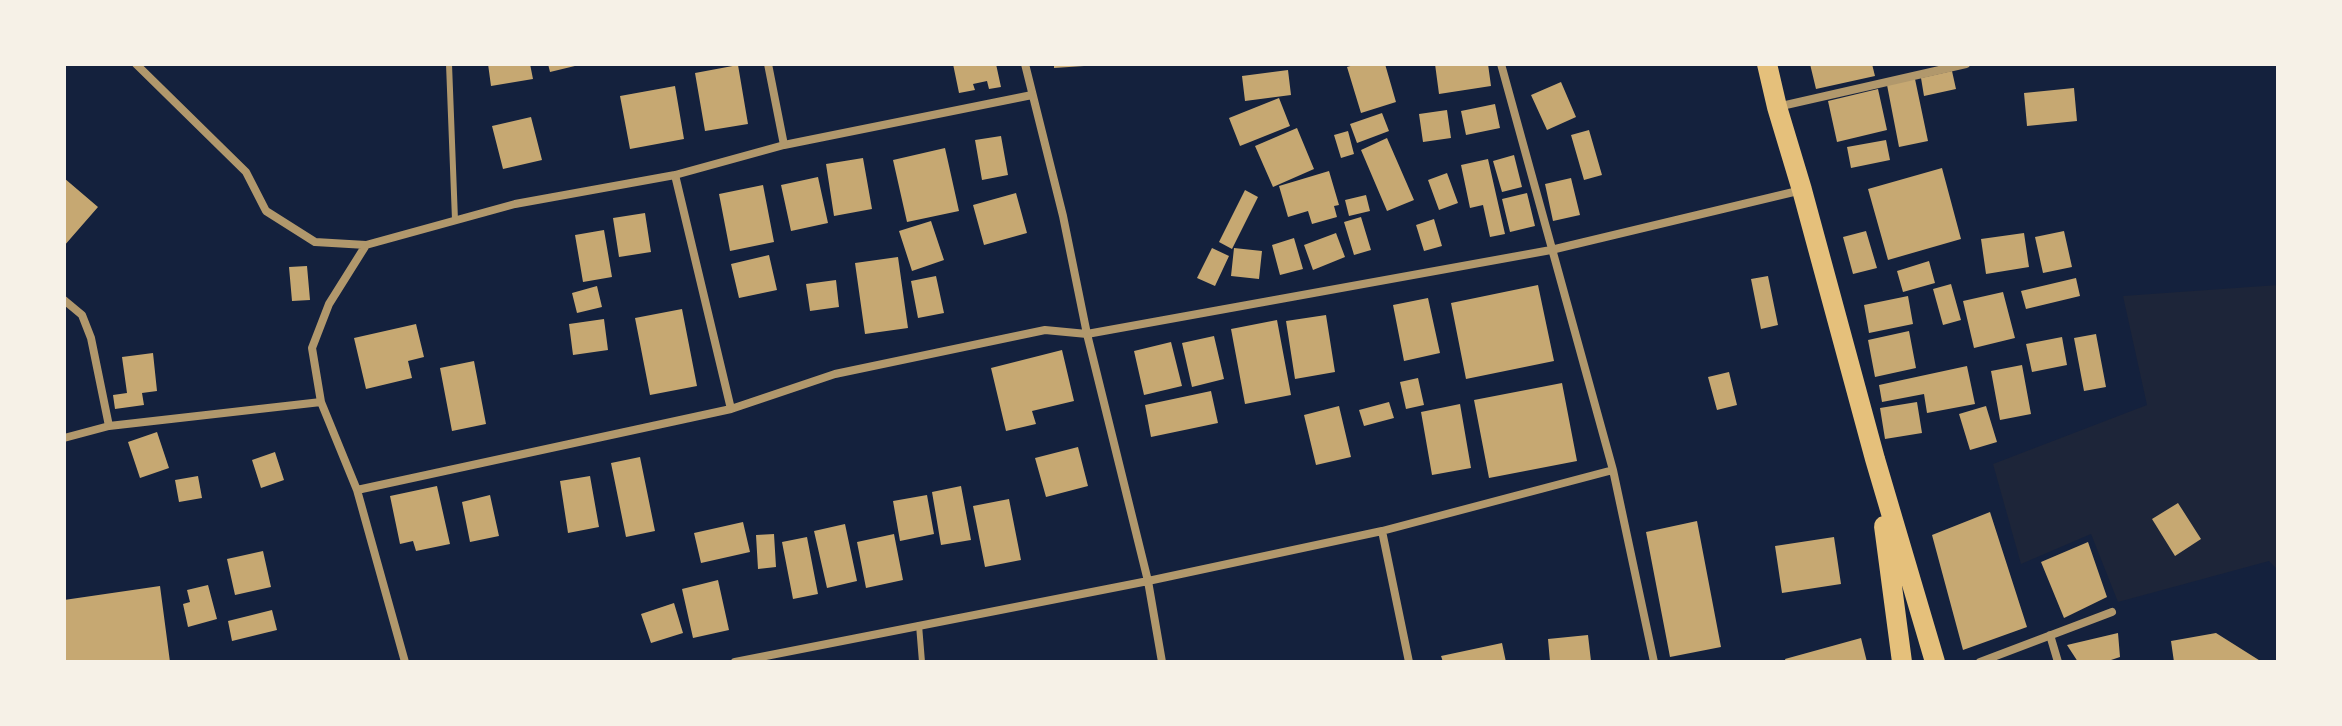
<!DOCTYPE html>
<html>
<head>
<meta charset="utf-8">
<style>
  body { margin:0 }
  #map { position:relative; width:2342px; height:726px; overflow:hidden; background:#14213d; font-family:Signika,sans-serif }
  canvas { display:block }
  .frame { position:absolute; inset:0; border:66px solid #f6f1e7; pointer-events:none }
</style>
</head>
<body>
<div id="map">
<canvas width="2342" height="726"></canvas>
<div class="frame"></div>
</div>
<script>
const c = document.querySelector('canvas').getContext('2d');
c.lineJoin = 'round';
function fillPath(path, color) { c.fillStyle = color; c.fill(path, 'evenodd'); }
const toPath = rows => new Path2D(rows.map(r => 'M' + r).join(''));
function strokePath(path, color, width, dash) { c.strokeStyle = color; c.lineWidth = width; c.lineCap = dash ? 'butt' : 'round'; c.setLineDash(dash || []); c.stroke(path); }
fillPath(toPath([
  [2278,285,2278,570,2269,561,2118,602,2091,534,2021,564,1993,464,2147,405,2123,296]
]), '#1d2539');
fillPath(toPath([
  [488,64,530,64,533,79,491,86],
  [548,64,579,64,579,65,550,72],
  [953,64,996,64,1001,87,989,89,987,81,973,84,975,90,959,93],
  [1054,64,1084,64,1084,66,1054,68],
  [1357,64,1385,64,1396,102,1361,113,1347,67],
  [1435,64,1488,64,1491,86,1439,94],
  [1810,64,1872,64,1875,76,1816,89],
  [738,65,748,124,705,131,695,73],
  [1288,70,1291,95,1245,101,1242,76],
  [1952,71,1956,89,1924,96,1921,78],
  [1915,79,1928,141,1899,147,1887,85],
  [1561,82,1576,117,1547,130,1531,95],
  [675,86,684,139,630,149,620,96],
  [2074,88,2077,121,2027,126,2024,93],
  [1878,89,1887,130,1837,142,1828,101],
  [1279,98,1290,126,1240,146,1229,118],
  [1495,104,1500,128,1466,135,1461,111],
  [1447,110,1451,138,1423,142,1419,114],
  [1382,113,1389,131,1357,143,1350,124],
  [531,117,542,160,503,169,492,126],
  [1297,128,1314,169,1273,187,1255,146],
  [1589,130,1602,175,1584,180,1571,135],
  [1348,131,1354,154,1341,158,1334,135],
  [1001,136,1008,175,982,180,975,140],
  [1387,138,1414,200,1387,211,1361,150],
  [1886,140,1890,160,1851,168,1847,147],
  [945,148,959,211,907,222,893,160],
  [1514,155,1522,187,1502,192,1493,161],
  [863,158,872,209,834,216,826,164],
  [1488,159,1505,234,1490,237,1483,205,1470,208,1461,165],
  [1942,168,1961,239,1888,260,1868,189],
  [1329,171,1339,205,1334,206,1337,217,1312,224,1308,211,1288,217,1279,186],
  [1447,173,1458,203,1439,210,1428,180],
  [818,177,828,223,791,231,781,185],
  [64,178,98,207,64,246],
  [1571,178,1580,215,1553,221,1545,184],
  [763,185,774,242,730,251,719,194],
  [1245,190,1258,197,1232,249,1219,242],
  [1016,193,1027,233,984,245,973,205],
  [1527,193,1535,226,1510,232,1502,199],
  [1366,195,1370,211,1349,216,1345,200],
  [645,213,651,252,619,257,613,218],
  [1361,217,1371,250,1354,255,1344,222],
  [1434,219,1442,246,1424,251,1416,225],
  [931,221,944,260,912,271,899,231],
  [604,230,612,277,583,282,575,235],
  [1866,231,1877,268,1853,274,1843,237],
  [2064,231,2072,267,2043,273,2035,237],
  [1336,233,1345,257,1313,270,1304,245],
  [2024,233,2029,267,1986,274,1981,239],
  [1294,238,1303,269,1280,275,1272,245],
  [1212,248,1229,256,1215,286,1197,278],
  [1234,248,1262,251,1259,279,1231,276],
  [769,255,777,290,739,298,731,264],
  [898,257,908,328,865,334,855,263],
  [1929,261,1935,283,1903,292,1897,271],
  [307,266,310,300,292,301,289,267],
  [936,276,944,313,918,318,911,281],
  [1768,276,1778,325,1761,329,1751,279],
  [2076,278,2080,296,2026,309,2021,291],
  [836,280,839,307,810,311,806,284],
  [1951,284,1961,320,1943,325,1933,289],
  [1538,285,1554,361,1466,379,1451,303],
  [597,286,602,307,577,313,572,293],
  [2003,292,2015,338,1974,348,1963,301],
  [1908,296,1913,324,1869,333,1864,305],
  [1428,298,1440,353,1404,361,1393,305],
  [682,309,697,386,650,395,635,318],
  [1326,315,1335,372,1295,379,1286,321],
  [604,319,608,350,573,355,569,324],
  [1277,320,1291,395,1245,404,1231,329],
  [416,324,424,357,408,361,412,378,366,389,354,338],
  [1909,331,1916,368,1875,377,1868,340],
  [2096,334,2106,387,2084,391,2074,338],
  [1214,336,1224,379,1192,387,1182,343],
  [2062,337,2067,365,2032,372,2026,344],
  [1171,342,1182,386,1144,395,1134,351],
  [1062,350,1074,401,1032,411,1036,424,1006,431,991,368],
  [153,353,157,391,142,393,144,405,115,409,113,395,127,393,122,357],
  [474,361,486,424,452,431,440,368],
  [2022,365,2031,414,2000,420,1991,371],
  [1967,366,1975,404,1927,413,1924,394,1882,402,1879,385],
  [1729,372,1737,405,1717,410,1708,377],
  [1418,378,1424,405,1406,409,1400,382],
  [1562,383,1577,461,1489,478,1474,400],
  [1211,391,1218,423,1151,437,1145,405],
  [1389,402,1394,418,1364,426,1359,410],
  [1917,402,1922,433,1885,439,1880,408],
  [1460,404,1471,468,1432,475,1421,412],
  [1339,406,1351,457,1316,465,1304,415],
  [1986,406,1997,442,1970,450,1959,414],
  [157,432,169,468,140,478,128,442],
  [1078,447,1088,486,1046,497,1035,458],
  [275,452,284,480,261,488,252,460],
  [640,457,655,531,626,537,611,463],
  [198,476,202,498,179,502,175,480],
  [590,476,599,527,568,533,560,481],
  [437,486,450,544,416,551,413,541,400,544,390,496],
  [961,486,971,540,941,545,932,492],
  [490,495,499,536,470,542,462,502],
  [927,495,934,534,900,541,893,501],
  [1009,499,1021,560,985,567,973,506],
  [2178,503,2201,539,2175,556,2152,519],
  [1990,512,2027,627,1963,650,1932,535],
  [1697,521,1721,647,1670,657,1646,532],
  [743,522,750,552,701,563,694,533],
  [845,524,857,581,827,588,814,531],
  [774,534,776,567,758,569,756,535],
  [894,534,903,580,866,588,857,542],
  [807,537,818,594,793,599,782,542],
  [1834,537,1841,584,1782,593,1775,546],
  [2088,542,2107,597,2064,618,2041,562],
  [263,551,271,587,235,595,227,559],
  [718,580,729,630,693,638,682,589],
  [208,585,217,619,188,627,183,604,190,602,187,590],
  [160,586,170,662,64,662,64,600],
  [674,603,683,633,651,643,641,614],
  [272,610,277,630,232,641,228,621],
  [2118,633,2120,657,2105,662,2078,662,2067,645],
  [2216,633,2262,662,2174,662,2171,641],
  [1588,635,1591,661,1550,662,1548,639],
  [1861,638,1867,662,1786,662,1785,659],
  [1502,643,1506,662,1443,662,1441,656]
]), '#c6a872');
strokePath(toPath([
  [449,64,455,220],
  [919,625,922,662]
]), '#b1986c', 6);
strokePath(toPath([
  [136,64,246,172,266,211,315,242,366,245],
  [768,64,784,145],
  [1025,64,1063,216,1087,334,1148,581,1162,662],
  [1501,64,1613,470,1654,662],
  [1777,107,1966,64],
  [675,175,731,409],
  [64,300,82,315,91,338,109,426],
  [64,438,109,426,321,402],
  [357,490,731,409,835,374,1045,330,1087,334,1551,250,1802,190],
  [1382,531,1613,470],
  [2050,635,2058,662],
  [405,662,357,490,321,402,312,348,329,304,366,245,515,204,675,175,784,145,1032,95],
  [735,662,1148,581,1382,531,1409,662],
  [1980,662,2112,612]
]), '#b1986c', 8);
strokePath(toPath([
  [1767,64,1777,107,1802,190,1875,459,1935,662],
  [1884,526,1902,662]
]), '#e5c07b', 20);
</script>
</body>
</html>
